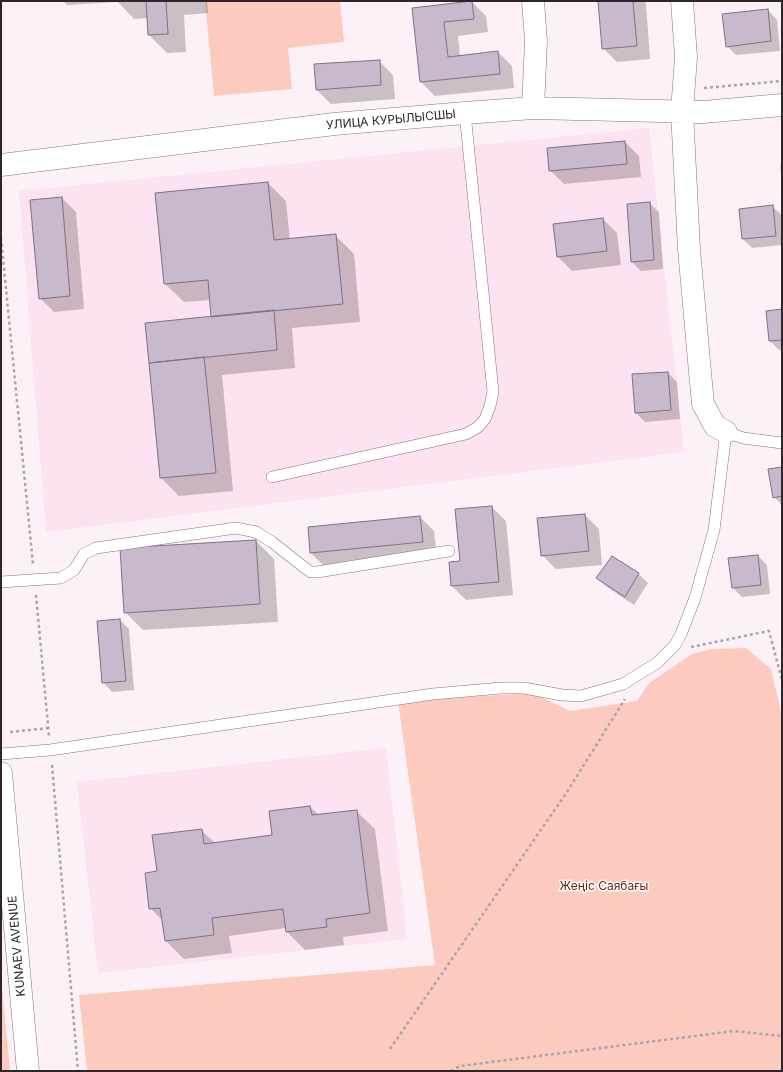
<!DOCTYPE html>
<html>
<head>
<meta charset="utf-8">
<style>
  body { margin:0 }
  #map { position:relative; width:783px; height:1072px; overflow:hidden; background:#fcf1f7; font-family:Inter,sans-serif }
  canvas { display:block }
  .frame { position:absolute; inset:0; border:2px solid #2e242a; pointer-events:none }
</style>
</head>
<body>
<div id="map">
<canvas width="783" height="1072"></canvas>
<div class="frame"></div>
</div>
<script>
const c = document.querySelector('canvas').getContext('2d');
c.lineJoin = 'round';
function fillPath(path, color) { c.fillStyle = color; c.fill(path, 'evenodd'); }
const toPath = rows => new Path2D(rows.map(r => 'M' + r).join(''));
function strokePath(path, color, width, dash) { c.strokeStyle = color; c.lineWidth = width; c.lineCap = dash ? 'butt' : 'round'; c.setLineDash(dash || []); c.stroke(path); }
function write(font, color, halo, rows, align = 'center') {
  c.font = font + ' Inter,sans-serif'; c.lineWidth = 3; c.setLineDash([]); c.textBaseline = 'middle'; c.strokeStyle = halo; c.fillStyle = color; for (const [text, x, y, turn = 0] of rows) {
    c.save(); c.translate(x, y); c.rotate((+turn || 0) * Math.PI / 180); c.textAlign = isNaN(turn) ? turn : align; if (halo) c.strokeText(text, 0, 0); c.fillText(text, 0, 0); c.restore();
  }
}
fillPath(toPath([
  [649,128,684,452,46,532,19,191],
  [386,748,407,939,98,973,77,782]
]), '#fde2f1');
fillPath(toPath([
  [205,1,340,1,344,42,288,48,292,89,214,96],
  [746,648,771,669,782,717,782,1071,87,1071,79,995,435,965,398,701,533,693,570,711,637,701,649,683,692,654,711,649],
  [1,976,10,1071,1,1071]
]), '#fdcabf');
fillPath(toPath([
  [63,1,207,1,208,13,184,15,186,52,167,53,149,35,148,18,134,19,118,2,67,5],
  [599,1,644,1,646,3,650,59,617,62,603,48],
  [472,2,486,16,488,32,458,36,460,56,498,52,512,66,514,88,435,96,421,82,413,8],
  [768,10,777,20,780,51,736,55,727,46],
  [379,61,393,75,395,99,331,104,317,90],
  [625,142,639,156,641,177,564,184,550,170,548,149],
  [780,165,782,165,782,181],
  [268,183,286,201,290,240,335,235,354,254,360,322,292,328,295,368,222,375,233,491,179,496,161,478,146,324,212,318,211,300,184,302,165,284,156,194],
  [62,198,76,212,84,309,54,312,40,298],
  [649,203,659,212,663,269,641,271,632,262],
  [772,206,782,215,782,245,752,248,743,239],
  [603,219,617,233,621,265,572,271,558,257,554,225],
  [782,310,782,350,779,350,770,341],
  [668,373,677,382,680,419,645,422,636,413],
  [782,468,782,505,774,497],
  [492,507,506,521,513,595,466,600,452,586,461,562],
  [585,515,599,529,602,565,556,569,542,555],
  [420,517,434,531,437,556,325,567,311,553],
  [256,541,274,559,278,622,143,630,125,612],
  [758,556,767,565,770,594,742,597,733,588],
  [612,557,639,574,648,583,634,605,607,587,597,578],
  [120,620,129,629,134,690,112,692,103,682],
  [310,807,319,815,356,811,375,829,388,931,343,937,344,945,305,950,287,932,286,928,229,936,232,953,184,959,166,941,163,921,150,908,158,872,201,830,215,843,274,836]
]), '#0003');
const building = toPath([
  [146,1,166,1,168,34,148,35,146,1],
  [472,1,474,19,444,22,448,57,498,51,500,74,420,82,412,8,472,1],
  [598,1,633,1,637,46,602,49,598,1],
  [768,9,771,41,726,47,722,14,768,9],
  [380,60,381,85,316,90,314,64,380,60],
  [625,141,627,164,549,171,547,148,625,141],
  [268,182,274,240,336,234,343,304,211,317,208,280,164,284,155,193,268,182],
  [62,197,70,296,39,299,30,200,62,197],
  [650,202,654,260,631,262,627,204,650,202],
  [773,205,776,236,742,239,739,209,773,205],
  [603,218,607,251,557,257,553,224,603,218],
  [782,309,782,340,769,341,766,311,782,309],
  [274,310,277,350,149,363,145,323,274,310],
  [204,357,216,473,160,478,149,363,204,357],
  [668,372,671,410,635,413,632,374,668,372],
  [782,467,782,496,773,498,768,469,782,467],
  [492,506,499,582,451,586,449,562,460,561,455,509,492,506],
  [585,514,589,551,541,556,537,518,585,514],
  [420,516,423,542,310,553,308,527,420,516],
  [256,540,260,604,124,613,120,548,256,540],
  [758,555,761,585,732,588,728,558,758,555],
  [612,556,639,573,625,597,596,578,612,556],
  [120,619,126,681,102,683,97,621,120,619],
  [310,806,312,815,357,810,370,913,326,919,327,927,286,932,283,909,212,918,214,935,165,941,160,908,149,909,145,873,157,871,152,835,202,829,204,844,272,835,269,811,310,806]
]);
fillPath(building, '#c9b9cd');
strokePath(building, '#807083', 1);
const service = toPath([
  [272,477,466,434,478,427,485,419,490,406,493,392,465,113],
  [1,582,61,578,74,570,84,554,96,548,236,528,256,532,272,542,305,568,311,572,317,572,449,551],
  [1,754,50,750,433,694,501,688,524,688,562,695,581,696,623,684,657,663,675,645,681,634,695,598,714,530,726,432,743,438,782,443]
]);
const minor = toPath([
  [682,1,686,57,682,111,689,249,700,372,703,404,715,426,726,432],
  [533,108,536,41,533,1],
  [1,165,334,124,465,113,533,108,703,112,782,105]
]);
const secondary = toPath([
  [1,773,28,1071]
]);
strokePath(service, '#89727f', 12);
strokePath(minor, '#89727f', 23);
strokePath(secondary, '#89727f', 23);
strokePath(toPath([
  [704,88,782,81],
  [1,238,33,564],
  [36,595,49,736],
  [691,647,769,631,782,680],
  [10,732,49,728],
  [52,765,78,1071],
  [390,1049,567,792,625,699],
  [451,1071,460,1066,734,1031,782,1036]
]), '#ada3a9', 2.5, [3, 3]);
strokePath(service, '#fff', 11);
strokePath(minor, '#fff', 22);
strokePath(secondary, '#fff', 22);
write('12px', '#2e242a', '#fff', [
  ["УЛИЦА КУРЫЛЫСШЫ",391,120,-5],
  ["KUNAEV AVENUE",17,946,-95]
]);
write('12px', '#6d2012', '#fff', [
  ["Жеңіс Саябағы",604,886]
]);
</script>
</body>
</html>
